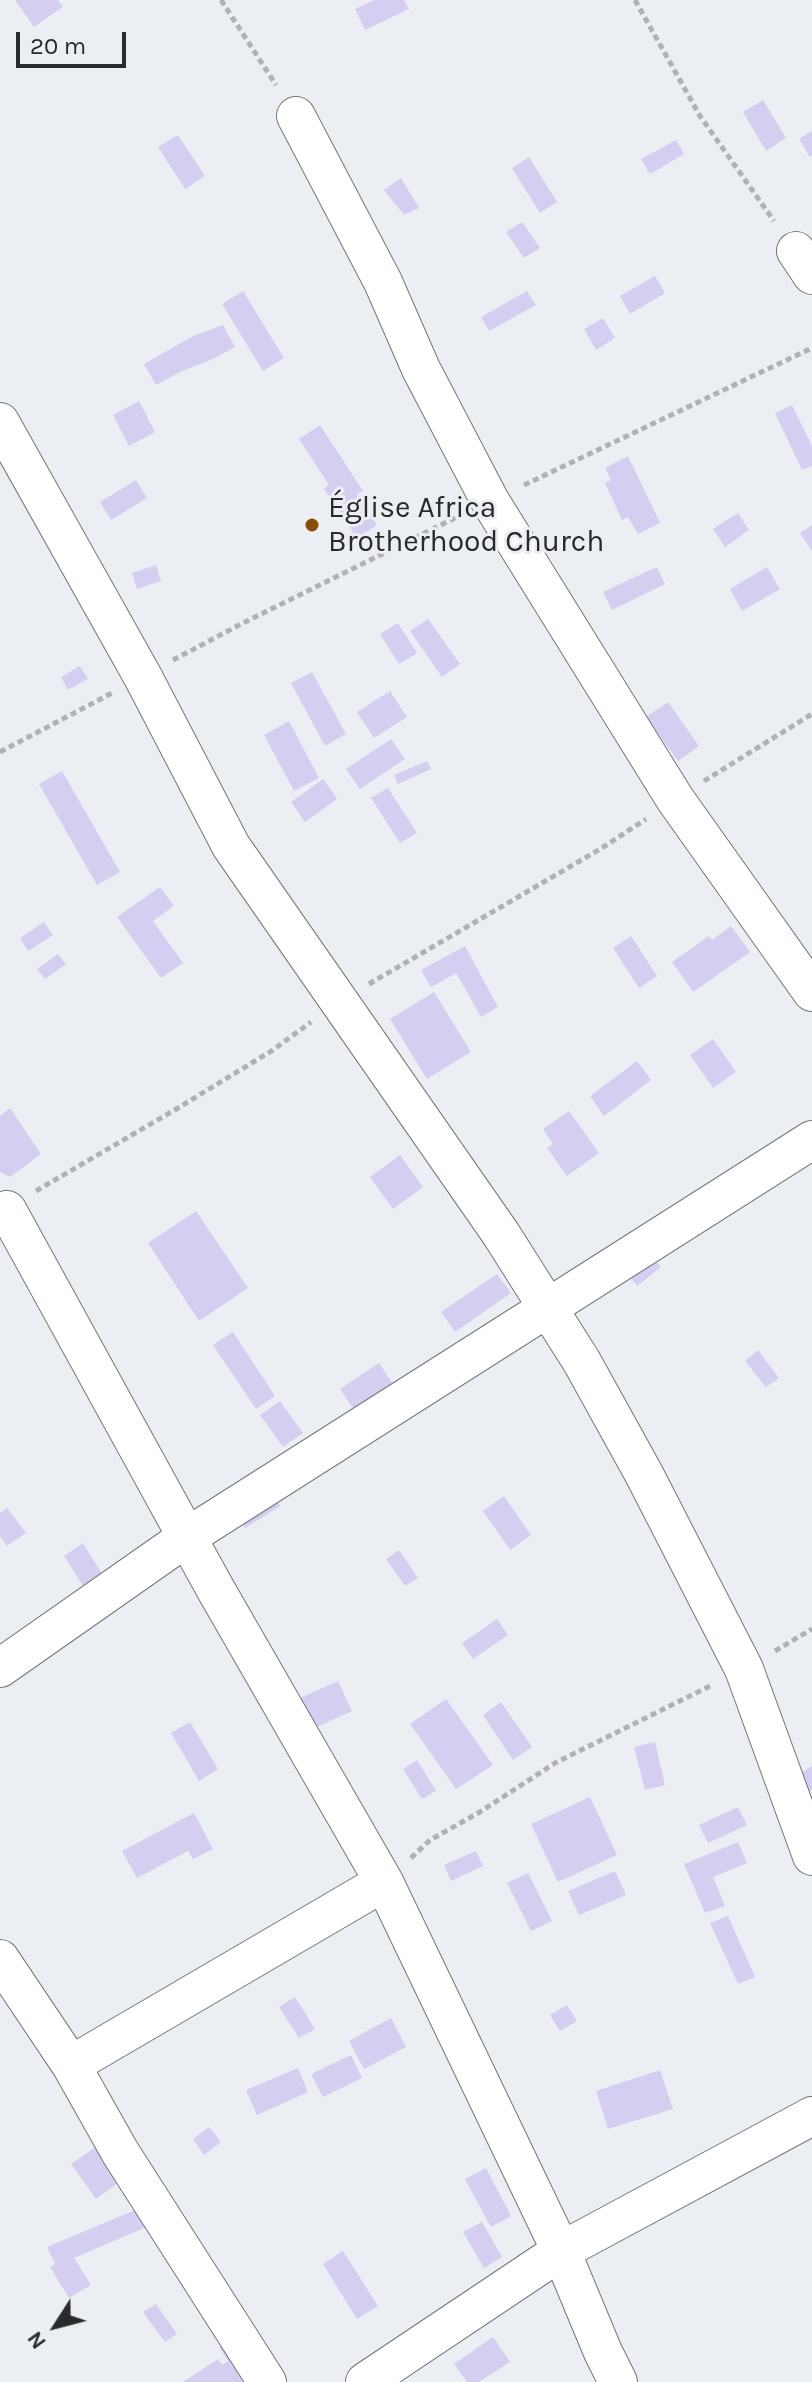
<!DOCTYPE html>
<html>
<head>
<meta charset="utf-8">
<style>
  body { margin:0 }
  #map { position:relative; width:812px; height:2382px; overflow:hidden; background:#ebeef3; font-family:Karla,sans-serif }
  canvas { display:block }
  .north { position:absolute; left:16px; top:2286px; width:80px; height:80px; -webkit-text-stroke:6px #ebeef3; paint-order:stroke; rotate:234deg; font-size:22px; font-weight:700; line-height:32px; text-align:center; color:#292a2c }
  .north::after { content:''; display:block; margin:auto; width:28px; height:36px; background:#292a2c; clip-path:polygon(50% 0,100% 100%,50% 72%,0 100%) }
  .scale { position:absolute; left:16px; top:32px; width:110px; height:36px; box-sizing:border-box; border:4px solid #292a2c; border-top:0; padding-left:10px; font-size:24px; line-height:28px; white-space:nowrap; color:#292a2c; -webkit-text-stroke:6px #ebeef3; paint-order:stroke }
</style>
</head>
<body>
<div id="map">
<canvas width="812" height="2382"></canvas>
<div class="north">N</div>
<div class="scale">20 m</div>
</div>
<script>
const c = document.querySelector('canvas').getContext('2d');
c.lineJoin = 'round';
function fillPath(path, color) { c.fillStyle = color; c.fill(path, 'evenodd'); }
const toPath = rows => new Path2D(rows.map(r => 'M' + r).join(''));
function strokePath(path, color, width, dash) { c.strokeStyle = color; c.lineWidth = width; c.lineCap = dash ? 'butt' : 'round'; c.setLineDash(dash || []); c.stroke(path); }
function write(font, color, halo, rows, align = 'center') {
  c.font = font + ' Karla,sans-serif'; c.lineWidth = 6; c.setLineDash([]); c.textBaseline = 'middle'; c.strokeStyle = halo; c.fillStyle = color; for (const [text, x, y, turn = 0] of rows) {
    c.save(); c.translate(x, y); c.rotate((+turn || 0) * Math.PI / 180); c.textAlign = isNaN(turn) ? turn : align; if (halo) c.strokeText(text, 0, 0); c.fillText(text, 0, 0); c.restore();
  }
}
fillPath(toPath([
  [15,0,58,0,63,7,34,27],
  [375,0,404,0,409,9,365,30,355,9],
  [763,100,786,138,766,151,743,112],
  [812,131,812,155,810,157,799,139],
  [178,135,205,176,185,189,158,147],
  [676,140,684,154,650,174,641,159],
  [529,157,557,202,540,213,512,168],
  [401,178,419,208,404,215,384,190],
  [522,222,540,248,524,258,506,232],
  [655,276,665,293,630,314,620,296],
  [243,291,284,358,263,371,222,304],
  [527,291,536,305,489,331,481,317],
  [603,318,615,338,596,350,584,329],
  [223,325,235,347,215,358,180,372,156,385,144,364,193,336],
  [139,401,155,432,129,446,113,415],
  [792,405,812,446,812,466,802,470,775,413],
  [320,425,363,491,357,494,377,525,357,538,324,489,329,485,299,439],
  [628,456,660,523,638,534,628,517,622,520,605,483,611,480,605,468],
  [136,480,147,498,111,520,100,502],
  [738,513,749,530,725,547,713,529],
  [812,525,812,551,800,533],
  [156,565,161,581,137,589,132,573],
  [657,567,665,584,612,610,603,592],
  [767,567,780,589,742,611,730,589],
  [428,619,460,664,442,677,410,631],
  [398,623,417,653,399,664,380,634],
  [80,666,88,679,68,690,61,677],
  [312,672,346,734,325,746,291,683],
  [390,691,407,717,374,738,357,712],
  [668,702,699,746,678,761,646,717],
  [289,721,319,778,294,791,264,735],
  [391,739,405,759,360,789,346,769],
  [427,761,431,769,398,784,394,775],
  [62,771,120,872,97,885,39,784],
  [323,779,337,799,305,822,291,802],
  [388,788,417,833,400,843,371,798],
  [160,887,174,906,153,921,183,963,161,978,117,917],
  [44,922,53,935,28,951,20,938],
  [731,926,750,952,693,992,672,962,709,936,712,940],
  [631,936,657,976,639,988,613,948],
  [465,946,498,1007,481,1017,456,973,431,987,421,970],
  [58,954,66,964,45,979,37,969],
  [434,992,471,1052,427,1079,390,1019],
  [713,1039,736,1072,713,1088,690,1055],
  [637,1061,651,1080,604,1116,590,1096],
  [10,1108,41,1154,10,1177,0,1172,0,1116],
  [569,1111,599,1153,567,1176,547,1148,553,1144,543,1129],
  [400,1155,423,1187,393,1209,370,1177],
  [196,1211,248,1288,199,1321,148,1243],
  [648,1252,661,1267,637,1286,625,1270],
  [497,1274,511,1293,455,1332,441,1312],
  [233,1332,275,1396,256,1409,213,1345],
  [758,1350,779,1378,766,1387,745,1361],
  [379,1363,399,1393,360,1419,340,1389],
  [280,1401,303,1433,283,1447,260,1415],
  [269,1487,280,1506,245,1528,234,1510],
  [504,1496,531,1535,510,1550,483,1511],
  [7,1508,26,1533,7,1546,0,1536,0,1513],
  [83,1543,108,1584,89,1595,64,1556],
  [399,1550,418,1578,405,1586,386,1559],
  [497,1619,508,1635,473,1659,462,1643],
  [338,1681,352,1711,312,1729,298,1699],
  [446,1699,493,1765,456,1789,410,1724],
  [501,1702,532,1747,513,1760,483,1715],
  [190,1722,218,1769,199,1781,171,1733],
  [655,1742,665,1785,645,1790,634,1747],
  [417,1760,436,1791,422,1799,403,1769],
  [812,1766,812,1790,809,1791,799,1774],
  [590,1797,617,1855,558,1882,531,1824],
  [738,1807,747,1825,708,1843,699,1825],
  [194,1813,213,1849,193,1859,188,1851,137,1878,122,1851],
  [738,1842,747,1863,713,1877,725,1906,705,1913,684,1864],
  [476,1851,483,1866,451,1881,444,1865],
  [615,1871,626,1895,579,1915,568,1891],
  [528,1873,552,1921,531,1931,507,1883],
  [728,1916,755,1977,738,1984,710,1923],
  [295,1997,315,2029,299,2038,279,2007],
  [567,2005,577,2021,560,2031,550,2015],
  [391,2018,406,2047,364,2069,349,2041],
  [351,2055,362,2078,323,2097,311,2074],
  [298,2068,308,2092,257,2115,246,2090],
  [660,2070,673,2109,608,2129,596,2091],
  [209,2127,221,2142,204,2155,193,2139],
  [97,2146,122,2180,96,2199,71,2164],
  [486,2168,511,2216,491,2227,465,2179],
  [147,2205,158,2222,74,2258,91,2285,69,2298,50,2267,55,2264,47,2247],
  [482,2222,502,2257,484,2268,463,2232],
  [343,2251,378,2306,357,2319,323,2264],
  [156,2304,177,2334,165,2342,143,2312],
  [493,2337,510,2362,479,2382,467,2382,454,2364],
  [233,2339,249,2382,183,2382,218,2359,222,2365,228,2361,219,2347]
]), '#d4cef1');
const minor = toPath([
  [296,116,383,282,421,369,490,501,675,799,812,992],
  [796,251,812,275],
  [0,422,143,677,231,846,501,1234,582,1362,644,1474,744,1669,812,1856],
  [7,1210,216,1590,384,1882,561,2251,603,2352,618,2382],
  [0,1668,187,1537,812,1140],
  [0,1959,71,2065,120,2152,267,2382],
  [71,2065,384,1882],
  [365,2382,561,2251,812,2116]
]);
strokePath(minor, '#74767b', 40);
strokePath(toPath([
  [221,0,276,85],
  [635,0,700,116,774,221],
  [524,485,812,348],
  [173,660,243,623,457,517],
  [0,752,112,693],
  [704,781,812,714],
  [369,984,602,848,646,819],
  [36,1191,178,1108,273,1050,311,1022],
  [775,1651,812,1629],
  [411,1858,430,1840,480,1812,555,1763,710,1686]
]), '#afb1b5', 5, [6, 4]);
strokePath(minor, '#fff', 38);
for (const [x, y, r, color] of [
  [312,525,8,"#884e05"]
]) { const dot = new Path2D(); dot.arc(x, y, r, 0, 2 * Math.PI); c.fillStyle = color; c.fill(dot); strokePath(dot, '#ebeef3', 3); }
write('30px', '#292a2c', '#ebeef3', [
  ["Église Africa",328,508],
  ["Brotherhood Church",328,542]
], 'left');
</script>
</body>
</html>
